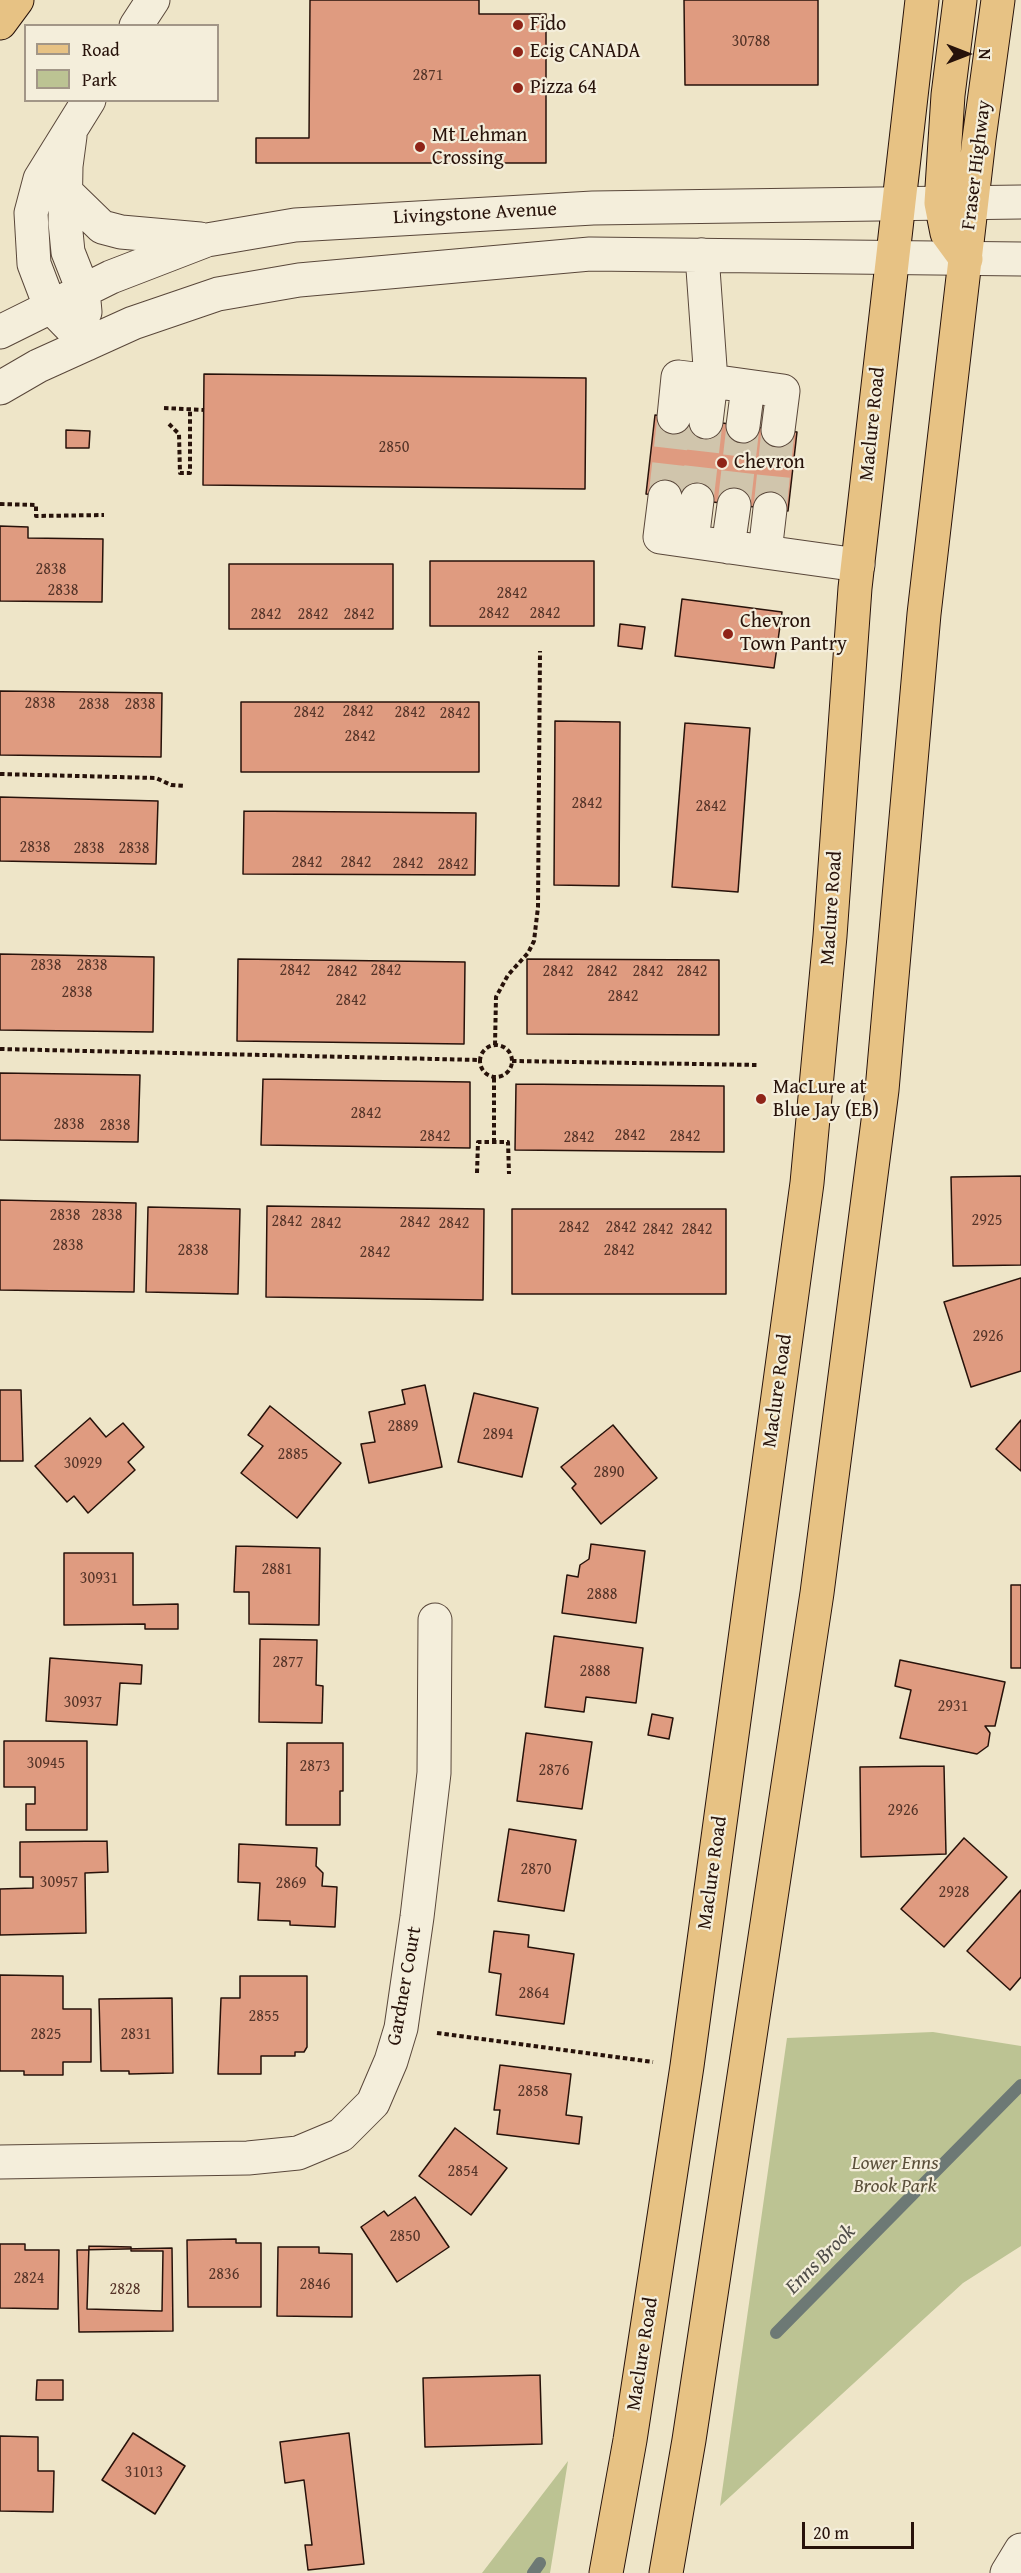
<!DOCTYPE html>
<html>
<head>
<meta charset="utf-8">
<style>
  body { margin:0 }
  #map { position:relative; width:1021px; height:2573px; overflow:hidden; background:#eee5c8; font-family:"Gentium Book Plus",serif }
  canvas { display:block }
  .legend { position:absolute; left:24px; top:24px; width:195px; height:78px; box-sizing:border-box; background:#f4eedb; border:2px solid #a29687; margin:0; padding:8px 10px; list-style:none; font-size:18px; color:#27120a }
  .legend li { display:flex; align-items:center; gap:12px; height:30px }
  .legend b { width:30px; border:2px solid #a29687 }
  .north { position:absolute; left:937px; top:24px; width:60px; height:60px; -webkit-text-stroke:4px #f4eedb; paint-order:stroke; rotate:90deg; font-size:16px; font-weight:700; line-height:24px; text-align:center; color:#27120a }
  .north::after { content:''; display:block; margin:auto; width:21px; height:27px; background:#27120a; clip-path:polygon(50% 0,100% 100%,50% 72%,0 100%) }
  .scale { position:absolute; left:802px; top:2522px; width:112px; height:27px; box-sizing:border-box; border:3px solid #27120a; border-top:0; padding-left:8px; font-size:18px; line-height:21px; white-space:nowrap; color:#27120a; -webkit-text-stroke:4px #f4eedb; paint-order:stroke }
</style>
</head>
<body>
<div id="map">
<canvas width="1021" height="2573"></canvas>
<ul class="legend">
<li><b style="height:8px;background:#e7c284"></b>Road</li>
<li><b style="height:16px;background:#bcc393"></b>Park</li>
</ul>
<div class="north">N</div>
<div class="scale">20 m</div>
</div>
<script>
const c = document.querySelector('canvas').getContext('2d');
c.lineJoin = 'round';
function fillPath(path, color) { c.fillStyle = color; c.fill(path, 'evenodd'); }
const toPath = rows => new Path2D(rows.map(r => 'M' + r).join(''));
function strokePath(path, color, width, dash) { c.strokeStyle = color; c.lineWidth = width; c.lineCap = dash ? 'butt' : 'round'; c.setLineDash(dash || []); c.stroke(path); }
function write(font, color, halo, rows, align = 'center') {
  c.font = font + ' "Gentium Book Plus",serif'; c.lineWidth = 4.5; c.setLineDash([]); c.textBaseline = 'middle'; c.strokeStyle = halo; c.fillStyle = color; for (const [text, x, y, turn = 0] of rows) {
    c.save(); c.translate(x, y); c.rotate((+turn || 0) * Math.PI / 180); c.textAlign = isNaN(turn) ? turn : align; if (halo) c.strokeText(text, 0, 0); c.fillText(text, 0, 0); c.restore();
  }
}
fillPath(toPath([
  [933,2032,1021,2046,1021,2246,963,2283,720,2506,787,2038],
  [568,2461,550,2573,482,2573]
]), '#bcc393');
strokePath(toPath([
  [776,2333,1021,2085],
  [533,2573,540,2563]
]), '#6d7975', 12);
const building = toPath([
  [310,0,479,0,479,14,546,14,546,163,256,163,256,138,309,138,310,0],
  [684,0,818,0,818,85,685,85,684,0],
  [204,374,586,378,585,489,203,485,204,374],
  [655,415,797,432,788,511,646,494,655,415],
  [66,430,90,431,89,448,66,448,66,430],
  [0,526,28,527,28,538,103,539,102,602,0,601,0,526],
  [430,561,594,561,594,626,430,626,430,561],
  [229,564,393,564,393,629,229,629,229,564],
  [682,599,782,612,774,668,675,656,682,599],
  [620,624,645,627,642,649,618,646,620,624],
  [0,691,162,693,161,757,0,755,0,691],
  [241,702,479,702,479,772,241,772,241,702],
  [555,721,620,722,619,886,554,885,555,721],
  [685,723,750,728,738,892,672,887,685,723],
  [0,797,158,801,156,864,0,861,0,797],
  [244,811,476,813,475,875,243,874,244,811],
  [0,954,154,957,153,1032,0,1030,0,954],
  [238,959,465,962,464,1044,237,1041,238,959],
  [527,959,719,960,719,1035,527,1034,527,959],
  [0,1073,140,1075,138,1142,0,1140,0,1073],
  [263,1079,470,1082,470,1148,261,1145,263,1079],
  [516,1084,724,1086,724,1152,515,1150,516,1084],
  [1021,1176,1021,1265,953,1266,951,1177,1021,1176],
  [0,1200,136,1203,134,1292,0,1290,0,1200],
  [267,1206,484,1209,483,1300,266,1297,267,1206],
  [148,1207,240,1209,238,1294,146,1292,148,1207],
  [512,1209,726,1209,726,1294,512,1294,512,1209],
  [1021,1278,1021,1371,971,1387,944,1302,1021,1278],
  [425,1385,442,1467,369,1483,361,1444,375,1442,369,1412,405,1404,402,1390,425,1385],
  [0,1390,21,1390,23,1461,0,1461,0,1390],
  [474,1393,538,1408,522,1477,458,1462,474,1393],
  [270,1406,341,1463,297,1518,241,1473,263,1446,248,1435,270,1406],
  [90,1418,106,1437,123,1423,144,1447,128,1462,135,1470,88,1513,74,1496,67,1502,35,1466,90,1418],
  [1021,1420,1021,1471,996,1449,1021,1420],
  [613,1425,657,1478,601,1524,572,1488,576,1484,561,1467,613,1425],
  [591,1544,645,1551,636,1623,562,1613,567,1575,578,1577,580,1565,589,1559,591,1544],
  [236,1546,320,1548,319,1625,249,1624,249,1592,234,1592,236,1546],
  [64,1553,133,1553,133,1605,178,1604,178,1629,145,1629,145,1624,64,1625,64,1553],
  [1011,1585,1021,1585,1021,1668,1011,1668,1011,1585],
  [554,1636,643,1648,636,1703,586,1697,584,1712,545,1707,554,1636],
  [260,1639,317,1640,316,1685,323,1686,322,1723,259,1722,260,1639],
  [50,1658,142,1665,141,1684,120,1683,117,1725,46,1721,50,1658],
  [900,1660,1005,1682,995,1726,985,1726,990,1733,988,1746,977,1754,900,1738,911,1690,895,1686,900,1660],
  [652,1714,673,1718,669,1739,648,1735,652,1714],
  [526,1733,592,1742,582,1809,517,1801,526,1733],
  [4,1741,87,1741,87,1830,26,1830,26,1804,35,1804,35,1787,4,1787,4,1741],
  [287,1743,343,1743,343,1791,340,1791,340,1825,286,1825,287,1743],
  [944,1766,946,1854,861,1857,860,1767,944,1766],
  [509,1829,576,1840,564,1911,498,1901,509,1829],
  [964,1838,1007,1877,944,1947,901,1909,964,1838],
  [107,1841,108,1872,85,1873,86,1933,0,1935,0,1889,33,1888,33,1877,20,1877,20,1842,107,1841],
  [239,1844,317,1848,316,1866,323,1873,322,1886,337,1887,335,1927,290,1925,290,1921,258,1920,260,1883,238,1882,239,1844],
  [1021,1890,1021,1977,1010,1990,967,1951,1021,1890],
  [494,1931,529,1935,528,1947,574,1954,564,2024,496,2015,501,1974,489,1972,494,1931],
  [0,1975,63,1976,63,2009,91,2009,91,2062,63,2062,63,2075,24,2075,24,2071,0,2071,0,1975],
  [240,1976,307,1976,307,2047,304,2052,295,2052,295,2056,261,2056,261,2074,218,2074,221,1998,240,1998,240,1976],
  [172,1998,173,2073,129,2074,129,2071,101,2071,99,1999,172,1998],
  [500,2065,571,2074,566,2115,582,2117,579,2144,497,2134,500,2110,494,2110,500,2065],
  [455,2128,507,2168,471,2215,419,2176,455,2128],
  [415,2197,449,2247,397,2282,361,2227,384,2211,388,2216,415,2197],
  [236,2239,236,2243,261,2243,261,2307,188,2307,187,2240,236,2239],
  [0,2244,25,2244,25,2250,59,2250,58,2309,0,2308,0,2244],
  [89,2246,131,2247,131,2251,163,2251,162,2311,87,2309,89,2246],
  [278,2247,319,2247,319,2253,352,2254,352,2317,277,2316,278,2247],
  [172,2248,173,2331,79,2332,77,2250,172,2248],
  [540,2375,542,2444,425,2447,423,2378,540,2375],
  [37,2380,63,2380,63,2400,36,2400,37,2380],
  [133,2433,185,2466,155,2514,102,2480,133,2433],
  [349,2433,364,2564,308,2570,305,2545,312,2545,304,2480,285,2483,280,2442,349,2433],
  [0,2436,38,2437,38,2471,54,2471,53,2512,0,2511,0,2436]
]);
fillPath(building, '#df9b80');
strokePath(building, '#27120a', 1.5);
strokePath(toPath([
  [665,497,674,417],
  [697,500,706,422],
  [734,505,743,426],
  [770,509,778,430]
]), '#d0c5ac', 33, [33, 16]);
const minor = toPath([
  [136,26,153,0],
  [70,136,66,166,65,222,68,252,83,290,85,312],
  [66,192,102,227,121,232,200,239],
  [702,255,711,381,783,391,778,430],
  [0,332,111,277,207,240,295,225,593,208,1021,202],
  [87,344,50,306,34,264,31,213,40,179,89,100],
  [0,388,38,366,133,323,218,294,299,280,590,254,1021,259],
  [674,417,678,377,711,381,706,422],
  [743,426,748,387],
  [665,497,660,537,765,552],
  [770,509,765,552,858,565],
  [692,541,697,500],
  [728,547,734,505],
  [0,2162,248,2158,298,2153,341,2135,373,2103,391,2061,401,2028,417,1917,434,1773,435,1620],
  [1007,2573,1021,2550]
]);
const major = toPath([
  [960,0,948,95,941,203,947,233,966,259],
  [606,2573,630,2440,687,2066,807,1183,830,936,855,588,922,0],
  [666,2573,689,2440,817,1593,882,1090,924,614,979,139,998,0]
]);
const highway = toPath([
  [0,23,17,0]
]);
strokePath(minor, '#59473a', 35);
strokePath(major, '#27120a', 35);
strokePath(highway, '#27120a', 35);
strokePath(toPath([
  [164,408,204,410],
  [169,424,179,434,180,473,190,473,190,410],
  [0,504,36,505,36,516,104,515],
  [0,774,156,778,171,785,185,786],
  '480 1061a16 16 0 1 1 32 0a16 16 0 1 1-32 0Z',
  [495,1045,496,997,508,975,528,953,534,941,538,907,540,651],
  [0,1049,480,1060],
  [512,1061,759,1065],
  [494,1078,494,1142],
  [477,1173,478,1142,508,1142,509,1174],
  [437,2033,653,2062]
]), '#27120a', 4, [4.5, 3]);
strokePath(minor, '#f4eedb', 33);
strokePath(major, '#e7c284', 33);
strokePath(highway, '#e7c284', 33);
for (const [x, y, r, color] of [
  [518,25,6,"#8f2418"],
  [518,52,6,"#8f2418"],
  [518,88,6,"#8f2418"],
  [420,147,6,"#8f2418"],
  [722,463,6,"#8f2418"],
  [728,634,6,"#8f2418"],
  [761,1099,6,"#8f2418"]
]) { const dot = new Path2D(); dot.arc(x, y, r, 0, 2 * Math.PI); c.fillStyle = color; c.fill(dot); strokePath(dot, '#f4eedb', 2); }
write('16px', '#553428', null, [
  ["30788",751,42],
  ["2871",428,76],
  ["2850",394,448],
  ["2838",51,570],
  ["2838",63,591],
  ["2842",512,594],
  ["2842",494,614],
  ["2842",545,614],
  ["2842",266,615],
  ["2842",313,615],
  ["2842",359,615],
  ["2838",40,704],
  ["2838",94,705],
  ["2838",140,705],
  ["2842",358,712],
  ["2842",309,713],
  ["2842",410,713],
  ["2842",455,714],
  ["2842",360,737],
  ["2842",587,804],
  ["2842",711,807],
  ["2838",35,848],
  ["2838",89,849],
  ["2838",134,849],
  ["2842",307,863],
  ["2842",356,863],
  ["2842",408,864],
  ["2842",453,865],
  ["2838",46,966],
  ["2838",92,966],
  ["2842",295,971],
  ["2842",386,971],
  ["2842",342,972],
  ["2842",558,972],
  ["2842",602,972],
  ["2842",648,972],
  ["2842",692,972],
  ["2838",77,993],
  ["2842",623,997],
  ["2842",351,1001],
  ["2842",366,1114],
  ["2838",69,1125],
  ["2838",115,1126],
  ["2842",630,1136],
  ["2842",435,1137],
  ["2842",685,1137],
  ["2842",579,1138],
  ["2838",65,1216],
  ["2838",107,1216],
  ["2925",987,1221],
  ["2842",287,1222],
  ["2842",415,1223],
  ["2842",326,1224],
  ["2842",454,1224],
  ["2842",574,1228],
  ["2842",621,1228],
  ["2842",658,1230],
  ["2842",697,1230],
  ["2838",68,1246],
  ["2838",193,1251],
  ["2842",619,1251],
  ["2842",375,1253],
  ["2926",988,1337],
  ["2889",403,1427],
  ["2894",498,1435],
  ["2885",293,1455],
  ["30929",83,1464],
  ["2890",609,1473],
  ["2881",277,1570],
  ["30931",99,1579],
  ["2888",602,1595],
  ["2877",288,1663],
  ["2888",595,1672],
  ["30937",83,1703],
  ["2931",953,1707],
  ["30945",46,1764],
  ["2873",315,1767],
  ["2876",554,1771],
  ["2926",903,1811],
  ["2870",536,1870],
  ["30957",59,1883],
  ["2869",291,1884],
  ["2928",954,1893],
  ["2864",534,1994],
  ["2855",264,2017],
  ["2825",46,2035],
  ["2831",136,2035],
  ["2858",533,2092],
  ["2854",463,2172],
  ["2850",405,2237],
  ["2836",224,2275],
  ["2824",29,2279],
  ["2846",315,2285],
  ["2828",125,2290],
  ["31013",144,2473]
]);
write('20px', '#27120a', '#f4eedb', [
  ["Fido",530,25],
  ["Ecig CANADA",530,52],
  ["Pizza 64",530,88],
  ["Mt Lehman",432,136],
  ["Crossing",432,159],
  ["Chevron",734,463],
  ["Chevron",740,622],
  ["Town Pantry",740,645],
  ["MacLure at",773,1088],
  ["Blue Jay (EB)",773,1111]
], 'left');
write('20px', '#27120a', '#f4eedb', [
  ["Fraser Highway",977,165,-83],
  ["Livingstone Avenue",475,214,-3],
  ["Maclure Road",873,424,-84],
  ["Maclure Road",832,908,-86],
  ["Maclure Road",778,1391,-82],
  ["Maclure Road",713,1873,-82],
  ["Gardner Court",405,1986,-80],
  ["Maclure Road",643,2354,-81]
]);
write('italic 20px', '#5b503a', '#f4eedb', [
  ["Lower Enns",895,2164],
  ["Brook Park",895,2187]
]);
write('italic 21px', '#504e49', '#f4eedb', [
  ["Enns Brook",821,2260,-45]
]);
</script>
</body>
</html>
